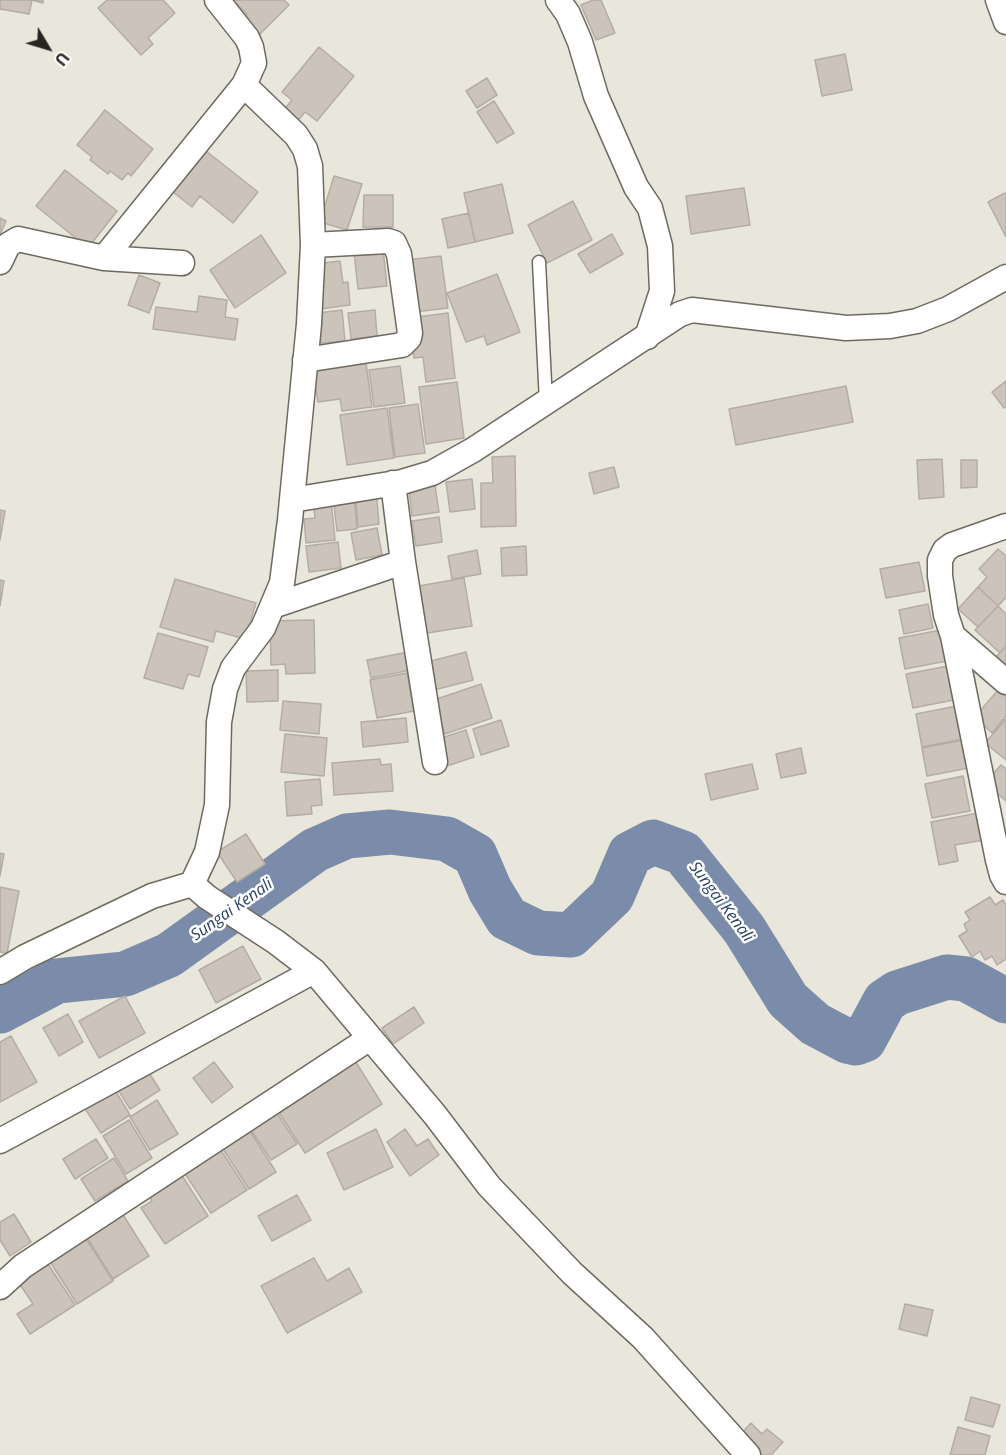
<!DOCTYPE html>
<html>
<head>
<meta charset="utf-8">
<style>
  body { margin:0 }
  #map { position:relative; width:1006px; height:1455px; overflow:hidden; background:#e9e6db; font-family:"Open Sans",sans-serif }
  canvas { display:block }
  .north { position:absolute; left:18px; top:18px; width:60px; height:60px; -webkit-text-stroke:4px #fff; paint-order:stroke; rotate:128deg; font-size:16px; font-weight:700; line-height:24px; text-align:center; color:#262521 }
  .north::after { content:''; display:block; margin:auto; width:21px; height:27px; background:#262521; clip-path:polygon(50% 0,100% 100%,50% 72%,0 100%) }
</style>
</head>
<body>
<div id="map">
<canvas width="1006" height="1455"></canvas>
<div class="north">U</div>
</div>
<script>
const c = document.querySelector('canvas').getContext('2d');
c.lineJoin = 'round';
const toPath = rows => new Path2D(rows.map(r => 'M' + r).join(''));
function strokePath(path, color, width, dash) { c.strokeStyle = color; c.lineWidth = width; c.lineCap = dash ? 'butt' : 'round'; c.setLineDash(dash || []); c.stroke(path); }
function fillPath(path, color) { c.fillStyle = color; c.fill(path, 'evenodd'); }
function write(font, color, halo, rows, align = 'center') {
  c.font = font + ' "Open Sans",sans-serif'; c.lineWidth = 5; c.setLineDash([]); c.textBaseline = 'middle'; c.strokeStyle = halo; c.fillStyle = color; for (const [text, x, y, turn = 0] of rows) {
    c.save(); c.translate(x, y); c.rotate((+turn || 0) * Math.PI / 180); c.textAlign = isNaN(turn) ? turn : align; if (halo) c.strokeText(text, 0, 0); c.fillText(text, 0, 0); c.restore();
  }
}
strokePath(toPath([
  [0,1011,57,981,125,974,169,955,315,850,347,836,390,832,447,839,475,855,490,890,507,918,538,933,571,935,612,896,630,854,653,842,683,853,744,929,788,1000,815,1024,847,1041,856,1043,864,1040,885,1001,897,993,947,977,966,979,1006,1001]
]), '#7a8ca9', 45);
const building = toPath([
  [0,0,43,0,43,3,32,0,29,14,0,9,0,0],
  [107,0,163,0,175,13,148,38,153,44,141,55,98,8,107,0],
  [232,0,284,0,289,5,258,36,241,20,247,14,232,0],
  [593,0,601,0,615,33,596,40,581,5,593,0],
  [319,47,354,76,317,121,305,112,295,124,281,113,292,100,282,92,319,47],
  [845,54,852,90,822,96,815,60,845,54],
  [487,78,497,95,477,108,466,91,487,78],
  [494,101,514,133,497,143,477,112,494,101],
  [105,110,153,149,131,176,128,173,122,180,110,171,108,174,90,160,92,157,77,145,105,110],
  [201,147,258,192,233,223,200,196,192,207,168,188,201,147],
  [65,170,117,211,88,248,36,206,65,170],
  [334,176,362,184,347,230,320,222,334,176],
  [502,184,513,233,475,242,464,193,502,184],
  [744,188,750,225,691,234,686,196,744,188],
  [1005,193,1006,194,1006,237,988,202,1005,193],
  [364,195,393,195,393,227,363,227,364,195],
  [573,201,592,240,547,263,528,225,573,201],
  [469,213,475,242,448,248,442,219,469,213],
  [0,218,6,221,0,235,0,218],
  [612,234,623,254,590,273,578,254,612,234],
  [261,235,286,273,235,308,210,270,261,235],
  [383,249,387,286,358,289,354,252,383,249],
  [441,256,448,308,414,312,407,260,441,256],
  [340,261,343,283,348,282,350,305,320,309,315,264,340,261],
  [497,274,520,332,487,345,484,336,466,342,447,293,497,274],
  [139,275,160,283,149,313,128,305,139,275],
  [199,296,227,300,225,317,238,319,235,340,153,329,156,307,197,312,199,296],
  [342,310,345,341,321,343,317,313,342,310],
  [375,310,377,336,351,339,348,313,375,310],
  [448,313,455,378,426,382,423,357,414,358,409,318,448,313],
  [366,363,372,407,342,411,340,399,318,402,313,370,366,363],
  [400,366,405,403,374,407,369,370,400,366],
  [1006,381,1006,407,1004,408,992,392,1006,381],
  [457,382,464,438,426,444,419,387,457,382],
  [846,386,853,422,736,445,729,409,846,386],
  [418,404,425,453,395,457,389,408,418,404],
  [387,408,394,458,347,465,340,415,387,408],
  [515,456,516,526,481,527,481,483,493,483,492,457,515,456],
  [942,459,944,497,919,499,917,460,942,459],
  [961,460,977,460,977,487,961,488,961,460],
  [614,467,619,487,594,494,589,473,614,467],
  [472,479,475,509,450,512,446,482,472,479],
  [435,485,439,512,412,516,409,488,435,485],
  [376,490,379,524,358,527,355,492,376,490],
  [354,495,357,529,337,531,333,497,354,495],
  [331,499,335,540,306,543,304,519,315,518,313,501,331,499],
  [0,510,5,511,0,540,0,510],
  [439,517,442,542,416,546,412,521,439,517],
  [377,528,382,555,356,560,351,533,377,528],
  [338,542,341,568,309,572,306,546,338,542],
  [526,546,527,575,502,576,501,548,526,546],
  [998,549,1006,556,1006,597,998,606,978,587,987,577,979,569,998,549],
  [477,550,481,574,452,579,448,556,477,550],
  [919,562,925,591,886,598,880,569,919,562],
  [464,578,472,626,427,633,419,586,464,578],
  [175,579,256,603,245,639,216,631,213,642,160,627,175,579],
  [0,580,4,581,0,606,0,580],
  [978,587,998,606,978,627,958,609,978,587],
  [928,604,933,628,904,634,899,610,928,604],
  [998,606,1006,614,1006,646,1000,653,975,630,998,606],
  [314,620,315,673,286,674,285,664,271,665,270,621,314,620],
  [941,630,947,661,905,669,899,638,941,630],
  [158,633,208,647,199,677,188,674,183,689,144,678,158,633],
  [1006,646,1006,666,996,657,1006,646],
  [408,652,411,670,371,678,367,660,408,652],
  [466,652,473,680,434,690,427,662,466,652],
  [948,666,954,700,913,708,906,674,948,666],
  [278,670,278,701,247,702,246,671,278,670],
  [407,673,414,711,377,718,370,680,407,673],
  [481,684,492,718,445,734,434,700,481,684],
  [998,690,1006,697,1006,716,992,733,975,717,998,690],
  [283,701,321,704,319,734,280,730,283,701],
  [957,706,963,739,922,747,916,714,957,706],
  [406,718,408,742,363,747,361,722,406,718],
  [1006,719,1006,760,985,743,1006,719],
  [501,720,509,746,481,755,473,729,501,720],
  [466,730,474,757,441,768,432,741,466,730],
  [285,734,327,738,324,776,281,772,285,734],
  [964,740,969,768,927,776,922,748,964,740],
  [801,748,806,773,781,778,776,754,801,748],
  [380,759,381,765,391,764,393,791,334,795,332,763,380,759],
  [752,764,758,789,711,800,705,774,752,764],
  [1001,765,1006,769,1006,801,985,783,1001,765],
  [963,776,970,811,932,818,925,784,963,776],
  [320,779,322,805,311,806,312,814,287,816,285,782,320,779],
  [978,813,984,840,955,845,958,861,939,865,931,822,978,813],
  [246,834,265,864,237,882,217,852,246,834],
  [0,853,4,854,0,876,0,853],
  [0,887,19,891,7,953,0,952,0,887],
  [990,897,995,905,1003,900,1006,905,1006,959,997,965,992,956,985,960,980,951,972,957,959,936,967,931,964,924,970,920,965,912,990,897],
  [243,946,261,979,216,1003,199,970,243,946],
  [125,996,145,1033,99,1058,79,1021,125,996],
  [414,1007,424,1023,393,1044,382,1028,414,1007],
  [68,1014,83,1042,59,1056,43,1028,68,1014],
  [11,1036,37,1082,0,1102,0,1042,11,1036],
  [352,1056,382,1104,305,1153,275,1106,352,1056],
  [214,1062,233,1087,212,1103,193,1078,214,1062],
  [144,1065,160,1090,130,1109,114,1083,144,1065],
  [112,1085,130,1115,101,1133,82,1104,112,1085],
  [157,1100,178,1134,150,1150,130,1117,157,1100],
  [273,1107,297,1144,271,1160,247,1124,273,1107],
  [129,1120,152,1158,126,1174,103,1136,129,1120],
  [246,1125,276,1172,249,1189,219,1143,246,1125],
  [376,1129,393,1167,344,1190,327,1153,376,1129],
  [405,1129,417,1146,428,1139,439,1155,410,1176,387,1142,405,1129],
  [96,1139,108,1158,75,1179,63,1159,96,1139],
  [218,1146,247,1190,211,1213,182,1169,218,1146],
  [114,1158,128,1181,95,1201,81,1179,114,1158],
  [179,1171,208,1216,165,1244,141,1208,152,1201,147,1192,179,1171],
  [297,1195,311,1220,272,1241,258,1216,297,1195],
  [120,1210,149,1256,113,1279,84,1233,120,1210],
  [14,1214,31,1242,10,1256,0,1240,0,1222,14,1214],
  [85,1237,113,1281,77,1304,49,1260,85,1237],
  [314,1258,327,1281,349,1268,362,1292,287,1333,261,1286,314,1258],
  [48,1264,75,1305,30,1334,17,1314,33,1304,19,1283,48,1264],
  [905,1304,933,1310,927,1336,899,1329,905,1304],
  [971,1397,1000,1405,993,1427,965,1420,971,1397],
  [751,1423,762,1434,767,1429,783,1442,771,1455,758,1455,738,1437,751,1423],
  [958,1427,990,1436,985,1455,950,1455,958,1427]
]);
fillPath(building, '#ccc3bb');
strokePath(building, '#b4ada4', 1.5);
const lane = toPath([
  [539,262,546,402]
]);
const street = toPath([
  [558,0,568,14,580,42,596,96,636,187,650,208,660,246,662,291,647,337],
  [998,0,1006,22],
  [104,258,244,85],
  [0,262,8,245,18,239,104,258,182,263],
  [305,360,402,345,409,338,410,333,399,254,394,243,388,241,313,245],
  [393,483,403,562,435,762],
  [292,500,402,482,432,473,473,450,680,314,692,310,846,328,890,326,917,321,948,309,1006,277],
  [1006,526,952,545,945,550,940,560,940,576,946,615,953,636,998,860,1002,875,1006,882],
  [273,606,403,562],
  [953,636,1006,682],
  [192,884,207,897,276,942,314,971,435,1115,489,1186,572,1273,643,1338,748,1455],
  [0,972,25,957,152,896,192,884,207,852,217,805,219,722,225,689,233,668,263,628,282,583,290,520,309,324,313,245,310,166,305,149,296,135,244,85,254,63,251,47,247,38,217,0],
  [0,1141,314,971],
  [0,1287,23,1266,370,1038]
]);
strokePath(lane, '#6d6a61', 15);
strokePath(street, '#6d6a61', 27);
strokePath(lane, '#fff', 12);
strokePath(street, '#fff', 24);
write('italic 16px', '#27416b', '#fff', [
  ["Sungai Kenali",721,902,53],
  ["Sungai Kenali",232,910,-35]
]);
</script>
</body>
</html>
